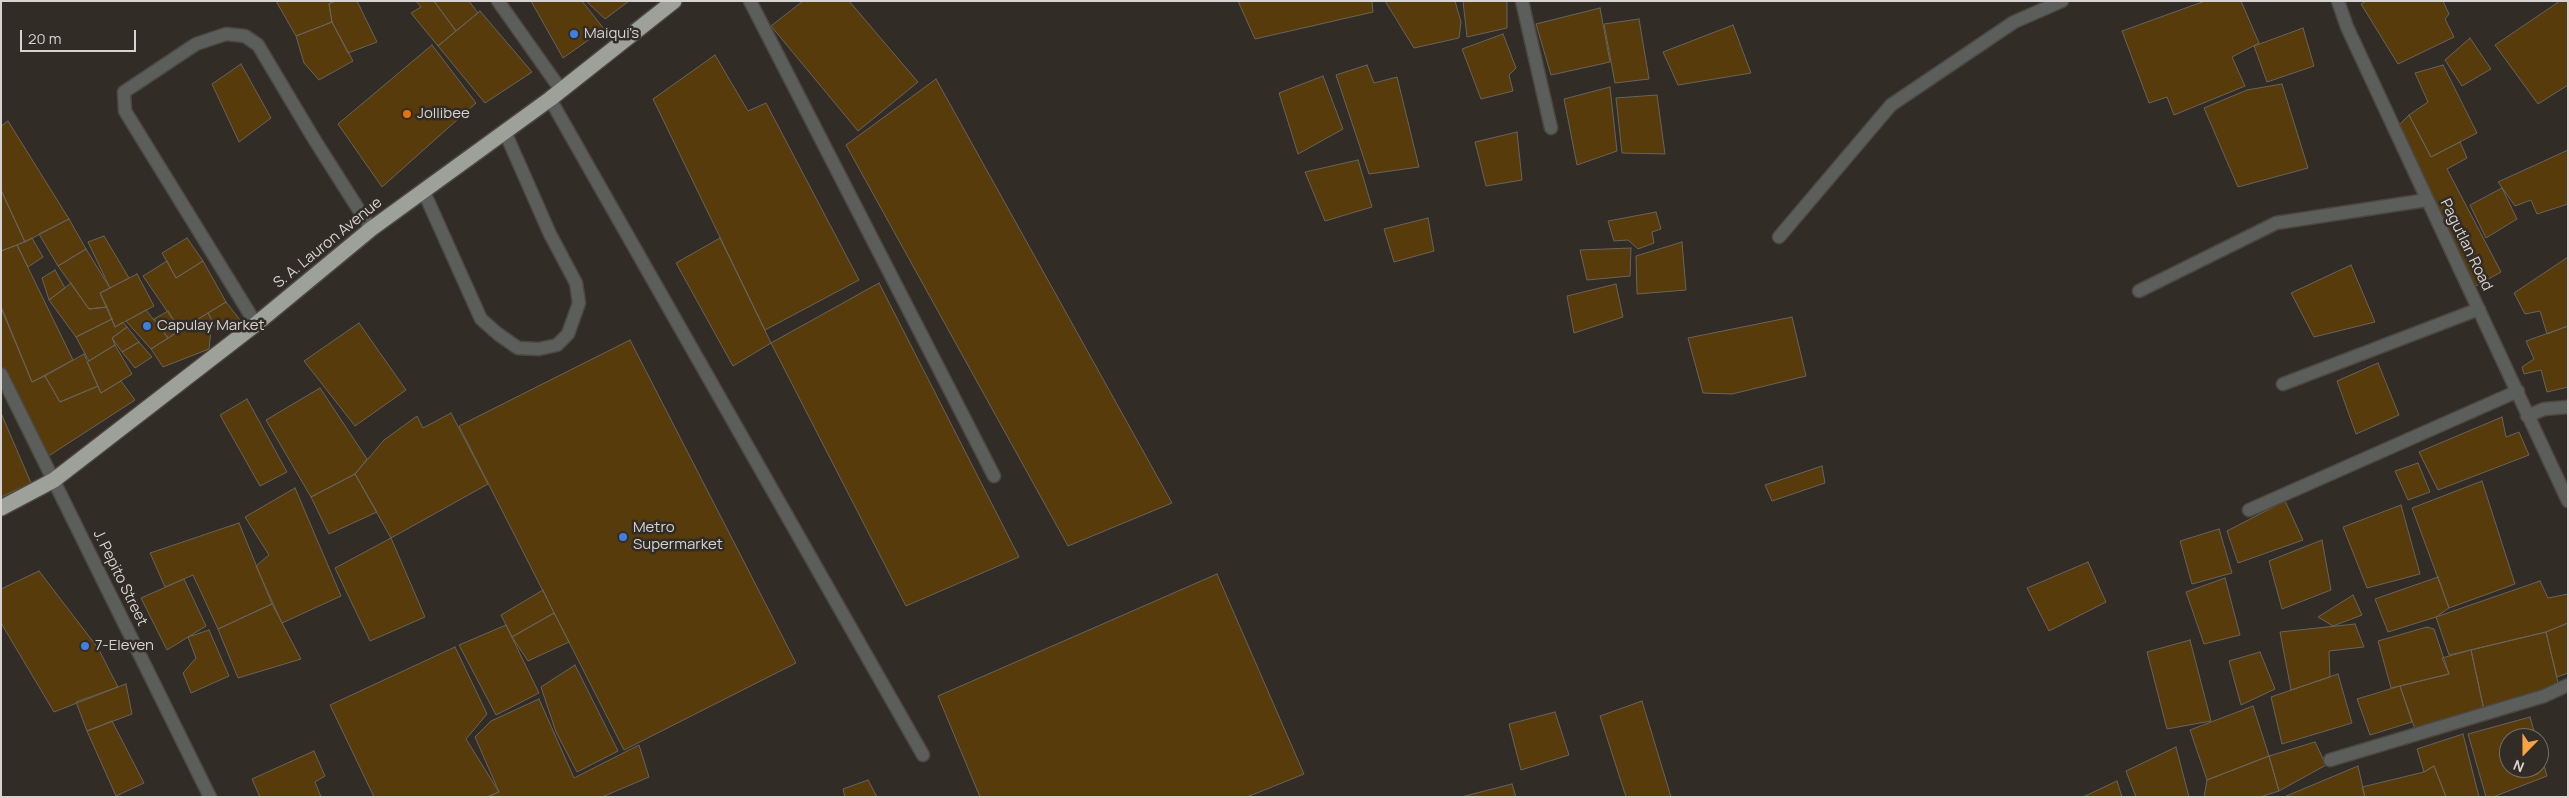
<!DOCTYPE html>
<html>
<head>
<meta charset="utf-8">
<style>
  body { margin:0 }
  #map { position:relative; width:2569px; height:798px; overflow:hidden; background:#322c26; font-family:Manrope,sans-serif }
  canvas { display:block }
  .frame { position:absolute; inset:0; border:2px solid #d7d3d0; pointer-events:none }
  .north { position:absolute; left:2499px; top:728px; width:50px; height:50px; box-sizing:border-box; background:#322c26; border:1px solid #746f6a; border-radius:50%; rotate:202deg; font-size:14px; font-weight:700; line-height:20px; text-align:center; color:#d7d3d0 }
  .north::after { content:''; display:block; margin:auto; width:18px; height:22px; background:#f5a345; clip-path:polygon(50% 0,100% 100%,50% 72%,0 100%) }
  .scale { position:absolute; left:20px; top:30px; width:116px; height:22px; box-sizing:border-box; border:2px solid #d7d3d0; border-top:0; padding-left:6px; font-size:15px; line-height:18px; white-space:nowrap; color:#d7d3d0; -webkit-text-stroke:4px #322c26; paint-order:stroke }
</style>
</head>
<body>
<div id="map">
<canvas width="2569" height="798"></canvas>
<div class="frame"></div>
<div class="north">N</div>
<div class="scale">20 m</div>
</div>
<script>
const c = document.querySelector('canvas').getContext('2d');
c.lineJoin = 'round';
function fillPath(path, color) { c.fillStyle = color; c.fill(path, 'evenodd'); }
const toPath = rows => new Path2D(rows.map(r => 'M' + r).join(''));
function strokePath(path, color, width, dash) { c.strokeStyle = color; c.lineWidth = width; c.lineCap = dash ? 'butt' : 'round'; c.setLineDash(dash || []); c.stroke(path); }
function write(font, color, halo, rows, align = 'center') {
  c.font = font + ' Manrope,sans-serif'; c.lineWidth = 5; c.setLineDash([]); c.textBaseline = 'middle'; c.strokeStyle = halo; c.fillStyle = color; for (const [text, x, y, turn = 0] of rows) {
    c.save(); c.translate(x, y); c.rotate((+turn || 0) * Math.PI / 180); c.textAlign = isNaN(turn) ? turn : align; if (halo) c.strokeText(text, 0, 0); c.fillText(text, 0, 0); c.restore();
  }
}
const building = toPath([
  [276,1,334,1,329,4,332,22,296,36,276,1],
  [357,1,377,42,348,53,332,22,329,4,335,1,357,1],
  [416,1,434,1,456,31,438,46,411,13,421,7,416,1],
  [434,1,469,1,478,13,456,31,434,1],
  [531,1,582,1,604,29,563,58,531,1],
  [586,1,629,1,605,19,586,1],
  [803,1,849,1,918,82,858,131,771,26,803,1],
  [1238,1,1372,1,1373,12,1255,39,1238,1],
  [1385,1,1455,1,1461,22,1459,38,1414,48,1385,1],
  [1463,1,1507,1,1507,28,1467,37,1463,1],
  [2205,1,2241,1,2259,43,2232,57,2245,86,2174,115,2167,97,2149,103,2122,31,2205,1],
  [2366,1,2443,1,2449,14,2445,19,2454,37,2398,64,2361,4,2366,1],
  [2560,1,2568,1,2568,85,2538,104,2495,45,2560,1],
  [1600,8,1610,62,1551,75,1536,24,1600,8],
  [480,11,532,72,485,103,438,46,480,11],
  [1639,19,1649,79,1615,83,1604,24,1639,19],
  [332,22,353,61,319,80,304,63,296,36,332,22],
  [1733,25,1751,73,1678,85,1663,52,1733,25],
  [2303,28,2314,66,2267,82,2254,46,2303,28],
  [1503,34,1516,68,1509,75,1513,91,1481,99,1462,49,1503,34],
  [2470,38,2491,69,2462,86,2445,60,2470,38],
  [432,45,476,103,382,187,338,124,432,45],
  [715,55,748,111,766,103,859,280,765,330,653,99,715,55],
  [241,64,271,118,239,142,212,84,241,64],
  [1367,65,1374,83,1397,77,1419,167,1369,174,1336,75,1367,65],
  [2443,65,2477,133,2431,157,2409,115,2428,102,2415,73,2443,65],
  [1323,76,1343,129,1298,154,1279,93,1323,76],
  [936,79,1172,503,1068,546,846,145,936,79],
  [2282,84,2308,168,2238,187,2204,108,2247,90,2282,84],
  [1610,87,1617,151,1577,165,1564,99,1610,87],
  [1657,95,1665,154,1622,153,1616,98,1657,95],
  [2409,115,2431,157,2460,142,2467,158,2447,169,2501,272,2474,287,2399,125,2409,115],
  [8,121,69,219,25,242,1,190,1,126,8,121],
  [1517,132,1522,180,1486,186,1475,142,1517,132],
  [2568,150,2568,204,2537,214,2531,200,2515,206,2498,182,2568,150],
  [1358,160,1372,207,1325,221,1305,172,1358,160],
  [2502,188,2517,219,2486,238,2470,205,2502,188],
  [1,190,25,242,1,251,1,190],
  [1656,212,1661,229,1652,232,1654,243,1638,249,1628,240,1614,241,1608,221,1656,212],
  [1428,218,1434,251,1394,262,1384,229,1428,218],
  [69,219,86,249,58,266,39,234,69,219],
  [104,236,129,278,110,288,88,242,104,236],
  [32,238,43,257,28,267,17,245,32,238],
  [187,238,203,261,176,278,162,253,187,238],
  [720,238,771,343,733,366,676,263,720,238],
  [1682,242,1686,290,1637,294,1636,256,1682,242],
  [17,245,73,360,32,382,1,306,1,251,17,245],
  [1631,248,1630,276,1587,280,1580,250,1631,248],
  [86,249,110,288,100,293,107,307,89,309,58,266,86,249],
  [2568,257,2568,326,2547,334,2540,311,2525,314,2514,293,2568,257],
  [167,261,176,278,203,261,226,302,180,330,143,276,167,261],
  [2351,265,2375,322,2314,337,2291,293,2351,265],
  [55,270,65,288,49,300,42,278,55,270],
  [137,274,154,306,115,327,100,293,137,274],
  [71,283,89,309,107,307,112,319,76,337,49,300,71,283],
  [879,283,1019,557,906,606,771,343,879,283],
  [1616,284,1623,317,1574,333,1567,296,1616,284],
  [226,302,240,320,217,331,208,313,226,302],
  [1,308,32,382,45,376,60,402,98,386,101,393,121,381,135,400,47,457,1,367,1,308],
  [146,310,168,338,151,349,126,321,146,310],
  [168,311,180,330,168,338,154,319,168,311],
  [208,313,212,320,209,349,163,367,151,349,208,313],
  [1792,317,1806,376,1732,394,1703,393,1688,338,1792,317],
  [112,319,115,327,123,322,127,327,112,338,115,345,89,361,76,337,112,319],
  [359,323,406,390,355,426,304,361,359,323],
  [2568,326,2568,387,2547,392,2541,370,2524,374,2522,367,2534,359,2526,341,2568,326],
  [127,327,139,342,122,352,112,338,127,327],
  [630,340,796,663,624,750,459,426,630,340],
  [139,342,152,357,135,368,122,352,139,342],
  [115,345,132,374,101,393,87,362,115,345],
  [84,354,98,386,60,402,45,376,84,354],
  [2378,363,2399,415,2356,434,2337,381,2378,363],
  [320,388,367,459,355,474,311,497,266,420,320,388],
  [247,399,287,472,260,486,220,415,247,399],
  [1,413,31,483,1,497,1,413],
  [451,413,488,484,391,538,355,474,384,440,417,416,423,428,451,413],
  [2502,417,2506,437,2519,432,2529,455,2438,490,2419,452,2502,417],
  [2418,463,2430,492,2408,500,2395,471,2418,463],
  [1822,466,1825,483,1772,501,1765,485,1822,466],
  [355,474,377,512,329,534,311,497,355,474],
  [2482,481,2515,584,2449,608,2412,508,2482,481],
  [295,488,341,596,282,623,256,566,269,555,245,517,295,488],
  [2285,501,2303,540,2238,563,2227,531,2285,501],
  [2401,505,2420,574,2367,588,2343,527,2401,505],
  [239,523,272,604,218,629,193,575,165,587,150,553,239,523],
  [2219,529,2232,573,2192,584,2180,541,2219,529],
  [391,538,425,617,370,641,335,568,391,538],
  [2322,540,2331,590,2282,609,2269,561,2322,540],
  [2088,562,2106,602,2049,631,2027,588,2088,562],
  [39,571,98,648,118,687,54,712,1,623,1,589,39,571],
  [1217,574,1304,774,1247,797,980,797,938,696,1217,574],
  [2438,577,2449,608,2436,617,2388,632,2375,599,2438,577],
  [2225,578,2240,635,2204,644,2186,592,2225,578],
  [184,579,206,626,167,650,141,598,184,579],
  [2540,581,2548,598,2568,594,2568,623,2546,632,2449,655,2436,617,2540,581],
  [543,590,554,613,512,637,501,615,543,590],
  [2353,595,2362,615,2333,626,2318,617,2353,595],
  [272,604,301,659,238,678,218,629,272,604],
  [554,613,569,642,528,661,512,637,554,613],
  [2568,623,2568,673,2557,677,2546,632,2568,623],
  [2355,624,2364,647,2329,651,2330,677,2291,690,2280,632,2355,624],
  [506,625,539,693,496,715,459,645,506,625],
  [2427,627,2434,629,2449,674,2391,688,2378,641,2427,627],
  [209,630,229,676,191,693,183,673,196,658,188,637,209,630],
  [2546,632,2559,687,2484,710,2471,650,2546,632],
  [2190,640,2211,721,2167,729,2147,652,2190,640],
  [455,647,487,714,466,739,499,792,487,797,374,797,330,705,455,647],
  [2471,650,2484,710,2415,729,2400,686,2449,674,2442,658,2471,650],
  [2260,652,2275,689,2241,705,2229,661,2260,652],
  [575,665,618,751,577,772,556,732,541,687,575,665],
  [2338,674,2352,723,2282,744,2271,697,2338,674],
  [126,684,132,714,87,731,76,702,126,684],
  [2400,686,2412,722,2370,735,2357,699,2400,686],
  [539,699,574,778,639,745,649,777,602,797,487,797,499,792,475,737,491,721,539,699],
  [1642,701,1671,797,1626,797,1600,716,1642,701],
  [2253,706,2269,756,2207,780,2190,730,2253,706],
  [1555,712,1569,755,1521,770,1509,724,1555,712],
  [2530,717,2536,738,2509,738,2509,768,2539,768,2539,748,2547,776,2493,797,2486,797,2468,734,2530,717],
  [112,721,144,783,116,796,87,731,112,721],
  [2463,734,2479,797,2446,797,2434,766,2424,772,2417,749,2463,734],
  [2315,742,2326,765,2279,791,2269,756,2315,742],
  [2176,747,2189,797,2136,797,2126,771,2176,747],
  [314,751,325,776,315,782,321,797,260,797,252,779,314,751],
  [2269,756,2279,791,2260,797,2204,797,2207,780,2269,756],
  [2358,766,2365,797,2284,797,2358,766],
  [2434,766,2446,797,2365,797,2362,787,2424,772,2434,766],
  [868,780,877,797,845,797,843,789,868,780],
  [2117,781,2122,797,2083,797,2117,781],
  [1512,784,1516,797,1461,797,1512,784]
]);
fillPath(building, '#583b0b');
strokePath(building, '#68635c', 1);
const minor = toPath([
  [498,1,561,90],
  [750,1,994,476],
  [1522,1,1551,128],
  [2338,1,2347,27,2568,501],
  [550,99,923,755],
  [423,190,481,319,498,334,518,348,539,349,557,345,568,334,579,303,576,283,550,234,505,132],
  [1779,237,1891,105,2014,22,2062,1],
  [2139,291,2276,223,2427,200],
  [256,324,125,111,124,92,196,44,226,34,245,36,258,45,314,139,371,229],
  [1,374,210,797],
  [2283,384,2479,309],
  [2527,416,2544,409,2568,407],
  [2249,510,2518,391],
  [2330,760,2544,696,2568,685]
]);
const highway = toPath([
  [1,508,54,480,256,324,371,229,550,99,674,1]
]);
strokePath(minor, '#4c4741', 15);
strokePath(highway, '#4c4741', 18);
strokePath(minor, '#5c5e5b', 12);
strokePath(highway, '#9da199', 15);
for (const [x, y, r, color] of [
  [574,34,5,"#3f7fe0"],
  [407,114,5,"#e8710a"],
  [147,326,5,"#3f7fe0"],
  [623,537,5,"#3f7fe0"],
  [85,646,5,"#3f7fe0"]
]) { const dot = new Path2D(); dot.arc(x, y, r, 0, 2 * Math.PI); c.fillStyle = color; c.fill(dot); strokePath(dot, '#322c26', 2); }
write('15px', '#d7d3d0', '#322c26', [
  ["Maiqui's",584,34],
  ["Jollibee",417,114],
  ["Capulay Market",157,326],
  ["Metro",633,528],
  ["Supermarket",633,545],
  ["7-Eleven",95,646]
], 'left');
write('15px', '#d7d3d0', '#322c26', [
  ["S. A. Lauron Avenue",328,243,-39],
  ["Pagutlan Road",2466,245,64],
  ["J. Pepito Street",120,578,64]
]);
</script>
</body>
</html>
